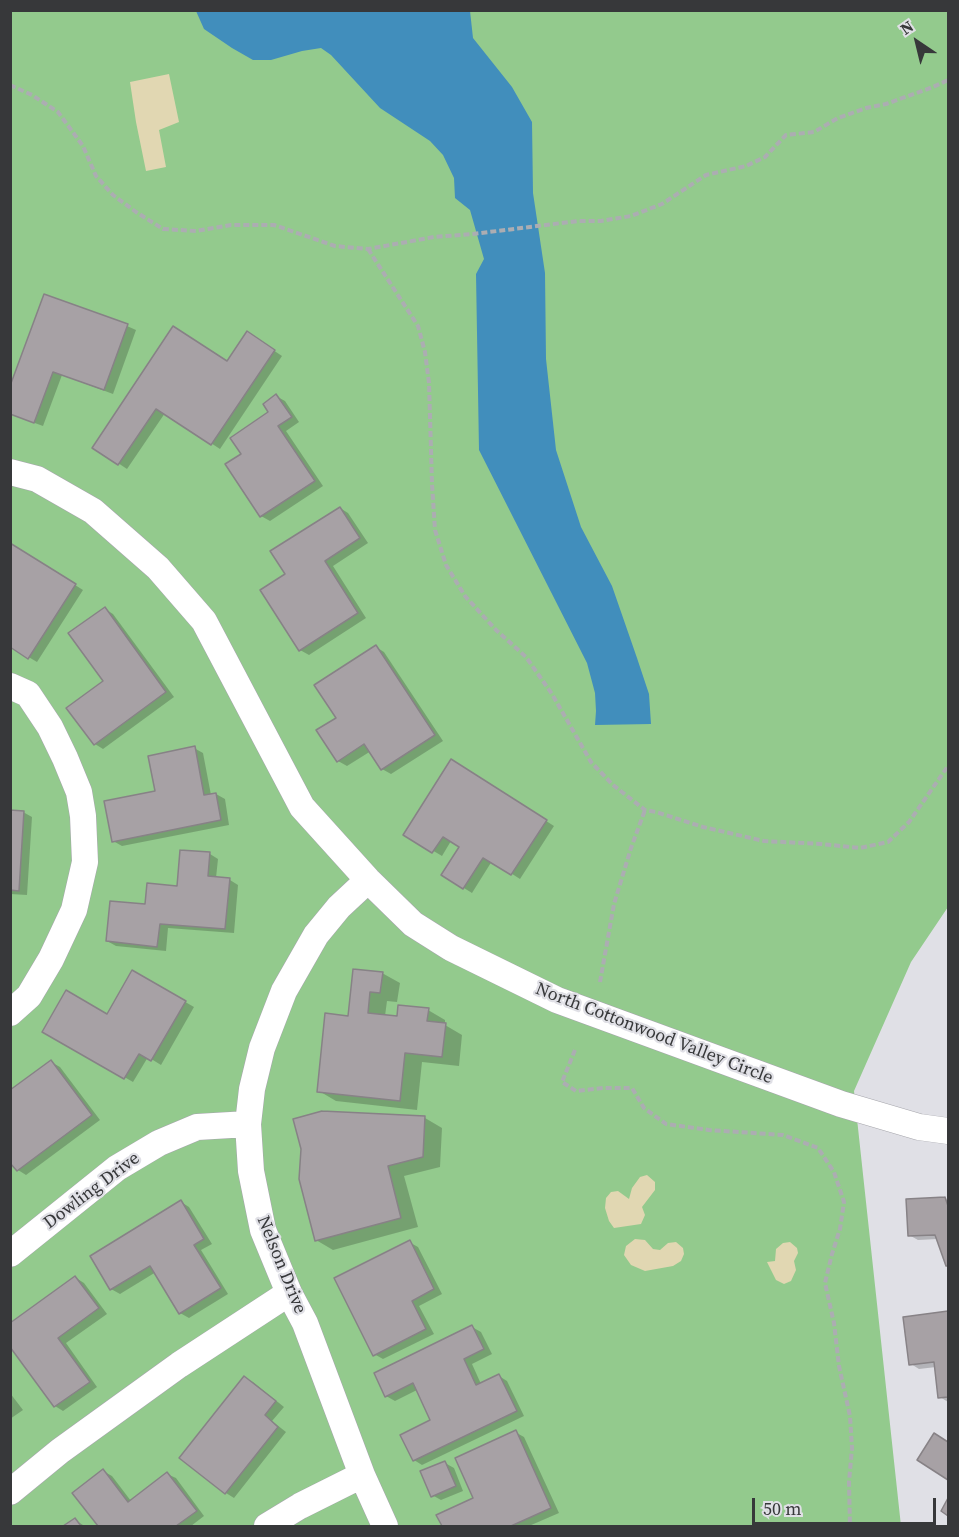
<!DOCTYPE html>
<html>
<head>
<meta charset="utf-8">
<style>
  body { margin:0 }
  #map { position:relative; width:959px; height:1537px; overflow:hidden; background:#e0e0e6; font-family:"Source Serif 4",serif }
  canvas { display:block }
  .frame { position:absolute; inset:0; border:12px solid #37383a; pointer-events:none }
  .north { position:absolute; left:887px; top:12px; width:60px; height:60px; -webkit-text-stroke:4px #e0e0e6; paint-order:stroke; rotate:325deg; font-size:16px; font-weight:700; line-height:24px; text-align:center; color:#37383a }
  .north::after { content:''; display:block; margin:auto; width:21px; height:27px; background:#37383a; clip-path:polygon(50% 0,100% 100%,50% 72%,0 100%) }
  .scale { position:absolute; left:752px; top:1498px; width:184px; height:27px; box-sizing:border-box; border:3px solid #37383a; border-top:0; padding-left:8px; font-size:18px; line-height:21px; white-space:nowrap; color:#37383a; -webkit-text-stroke:4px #e0e0e6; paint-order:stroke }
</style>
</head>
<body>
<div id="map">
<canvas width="959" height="1537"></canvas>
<div class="frame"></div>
<div class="north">N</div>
<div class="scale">50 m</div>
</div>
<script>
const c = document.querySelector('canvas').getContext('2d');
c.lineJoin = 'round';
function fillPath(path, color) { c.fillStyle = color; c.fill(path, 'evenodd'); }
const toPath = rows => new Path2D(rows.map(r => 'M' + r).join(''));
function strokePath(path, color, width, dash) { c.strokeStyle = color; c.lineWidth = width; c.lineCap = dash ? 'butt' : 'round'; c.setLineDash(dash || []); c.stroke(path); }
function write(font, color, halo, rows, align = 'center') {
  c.font = font + ' "Source Serif 4",serif'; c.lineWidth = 4.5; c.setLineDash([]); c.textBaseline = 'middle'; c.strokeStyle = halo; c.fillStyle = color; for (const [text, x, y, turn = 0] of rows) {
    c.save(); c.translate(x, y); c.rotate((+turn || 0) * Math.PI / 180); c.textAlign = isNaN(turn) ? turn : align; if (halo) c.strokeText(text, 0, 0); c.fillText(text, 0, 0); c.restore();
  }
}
fillPath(toPath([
  [10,11,948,11,948,907,911,962,854,1091,901,1526,11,1526]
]), '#93ca8d');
fillPath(toPath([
  [169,74,179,122,159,130,166,167,146,171,136,122,130,82],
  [647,1175,655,1182,655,1190,642,1207,645,1215,641,1224,614,1228,609,1221,605,1208,606,1198,611,1192,618,1191,629,1199,632,1188,640,1177],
  [635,1239,645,1240,653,1249,660,1250,668,1243,676,1242,683,1248,684,1254,681,1261,673,1266,645,1271,631,1265,624,1255,626,1246],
  [790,1242,797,1248,798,1253,794,1261,796,1270,791,1281,784,1284,776,1280,767,1262,775,1261,776,1249,783,1243]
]), '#e1d7b2');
fillPath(toPath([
  [196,11,470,11,473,38,512,87,532,122,533,193,545,273,546,359,556,450,581,527,612,586,637,658,649,694,651,724,595,725,596,711,595,693,587,663,479,450,476,274,484,259,470,210,455,198,454,178,443,155,430,141,380,108,331,55,321,48,302,51,271,60,253,60,232,48,204,29]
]), '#418ebc');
fillPath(toPath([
  [127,326,136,330,113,394,62,375,43,426,10,414,10,390],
  [255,338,282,356,220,449,165,413,127,469,94,447,227,363],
  [276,396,285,401,299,422,286,431,323,486,270,521,261,516,227,465,243,454,270,413],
  [340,508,348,513,368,543,333,566,366,618,309,655,300,650,287,574],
  [10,544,83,590,37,662,10,646],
  [105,609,113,614,174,697,103,749,95,744,105,681],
  [376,647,384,652,443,741,391,774,382,769,371,751,347,766,338,761,318,731,338,718],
  [194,748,203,753,211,795,216,794,225,799,229,825,122,846,113,841],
  [460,766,554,826,520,879,492,861,472,893,443,875,461,847,451,841,442,856,405,834],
  [10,811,23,812,32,817,27,895,10,894],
  [210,854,218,859,216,878,230,880,238,885,234,933,168,928,166,951,116,946,107,941,178,888],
  [133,972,194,1007,161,1065,148,1057,133,1082,44,1031,108,1016],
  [382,973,400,983,397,1002,387,1001,385,1016,398,1018,428,1010,445,1020,445,1025,462,1035,459,1066,422,1062,417,1110,336,1101,319,1091,349,1017],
  [51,1062,60,1067,100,1120,26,1175,18,1170],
  [322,1112,425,1118,442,1128,440,1167,404,1176,418,1227,333,1250,316,1240],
  [945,1198,948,1201,948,1266,938,1239,918,1240,909,1235],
  [181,1202,189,1207,212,1244,201,1250,228,1294,189,1318,180,1313,156,1272,120,1294,111,1289],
  [409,1242,418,1247,442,1294,419,1306,434,1334,383,1359,374,1354],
  [76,1278,84,1283,107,1314,66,1343,97,1387,63,1411,55,1406,10,1344],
  [948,1313,948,1402,940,1397,936,1367,919,1369,911,1364,905,1318],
  [472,1327,481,1332,492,1354,472,1364,481,1384,499,1376,507,1381,524,1416,422,1465,414,1460,432,1421,417,1390,395,1401,386,1396],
  [244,1378,253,1382,284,1407,272,1421,286,1432,234,1498,226,1493],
  [10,1393,23,1410,10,1419],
  [515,1432,524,1437,559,1513,529,1526,444,1526,438,1515,475,1498],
  [445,1463,454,1468,463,1491,441,1500,432,1495],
  [103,1471,112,1476,131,1501,167,1474,176,1478,204,1516,191,1526,100,1526,74,1493],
  [75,1520,83,1525,85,1526,65,1526]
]), '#0003');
const building = toPath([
  [44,294,128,324,104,390,53,372,34,423,10,414,10,386,44,294],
  [173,326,227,361,247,331,275,350,211,445,156,409,118,465,92,448,173,326],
  [276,394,292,417,278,426,315,481,260,517,225,464,241,454,230,438,268,412,263,404,276,394],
  [340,507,360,538,325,561,358,613,299,651,260,590,285,574,270,551,340,507],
  [10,543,76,584,28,659,10,647,10,543],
  [105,607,166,692,94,745,66,708,103,681,68,633,105,607],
  [376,645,435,735,381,770,364,744,337,762,316,730,336,718,314,685,376,645],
  [195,746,204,795,216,793,221,820,112,842,104,801,155,791,148,756,195,746],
  [451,759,547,820,511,875,483,858,463,889,441,875,459,847,443,837,432,853,403,835,451,759],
  [10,810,24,811,19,891,10,890,10,810],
  [180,850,210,852,208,876,230,878,225,929,160,924,157,947,106,941,110,901,145,904,147,883,177,886,180,850],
  [353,969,383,972,380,993,370,992,368,1013,397,1016,398,1005,429,1008,427,1021,446,1023,442,1057,405,1053,400,1101,317,1092,325,1013,348,1016,353,969],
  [132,970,186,1001,151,1061,139,1054,124,1079,42,1032,66,990,107,1014,132,970],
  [51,1060,92,1115,17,1171,10,1163,10,1090,51,1060],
  [322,1111,425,1116,423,1157,388,1166,401,1218,315,1241,299,1179,301,1149,293,1119,322,1111],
  [945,1197,948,1206,948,1266,946,1266,935,1235,908,1236,906,1199,945,1197],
  [181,1200,204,1239,194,1245,221,1288,179,1314,150,1266,110,1290,90,1256,181,1200],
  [410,1240,434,1289,412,1301,426,1329,373,1356,334,1278,410,1240],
  [75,1276,99,1308,58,1338,90,1382,54,1407,10,1347,10,1323,75,1276],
  [948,1311,948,1397,938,1398,934,1362,909,1365,903,1317,948,1311],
  [472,1325,484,1349,464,1359,476,1385,499,1374,517,1411,413,1461,400,1435,430,1420,413,1383,385,1397,374,1373,472,1325],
  [244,1376,276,1401,265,1415,278,1427,225,1494,179,1458,244,1376],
  [516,1430,551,1508,511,1526,442,1526,436,1515,473,1498,455,1458,516,1430],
  [934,1433,948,1442,948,1480,917,1460,934,1433],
  [445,1461,456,1486,431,1497,420,1471,445,1461],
  [103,1469,128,1502,167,1472,197,1511,176,1526,98,1526,72,1493,103,1469],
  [948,1498,948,1516,941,1511,948,1498],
  [75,1518,81,1526,63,1526,75,1518]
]);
fillPath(building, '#a7a1a5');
strokePath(building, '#878286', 1.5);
const minor = toPath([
  [10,472,37,479,93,511,158,568,204,621,302,807,368,880,413,924,451,948,557,1000,841,1104,919,1127,948,1131],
  [10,686,28,694,50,727,65,758,79,792,83,816,85,862,74,910,51,959,29,996,10,1013],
  [368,880,339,907,316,935,284,991,262,1048,252,1089,248,1124,251,1171,263,1230,289,1293,305,1323,362,1475,385,1526],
  [10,1254,117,1168,159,1143,197,1127,248,1124],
  [10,1492,60,1451,179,1365,289,1293],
  [267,1526,300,1506,362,1475]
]);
strokePath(minor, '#a6a6ac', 27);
strokePath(toPath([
  [10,85,32,95,58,112,83,146,96,176,113,195,136,212,163,229,196,231,231,225,274,225,335,246,368,249,434,237,473,234,578,221,601,221,631,216,662,204,706,175,746,166,765,157,786,135,814,132,838,118,866,108,886,104,933,87,948,80],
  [368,249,418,326,425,352,429,383,432,484,435,530,446,565,465,596,496,630,526,657,552,694,591,762,613,785,645,810,656,812,703,827,764,841,821,844,860,848,888,842,909,822,948,766],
  [600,982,614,904,631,848,645,810],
  [575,1050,562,1082,576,1091,603,1088,632,1088,644,1108,666,1124,709,1130,783,1135,818,1148,834,1172,844,1202,840,1229,832,1254,825,1283,834,1323,839,1366,850,1416,852,1448,849,1482,850,1526]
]), '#acadb2', 4, [6, 3]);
strokePath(minor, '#fff', 26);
write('18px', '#37383a', '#e0e0e6', [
  ["North Cottonwood Valley Circle",654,1034,21],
  ["Dowling Drive",92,1191,-37],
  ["Nelson Drive",281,1265,68]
]);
</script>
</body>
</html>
